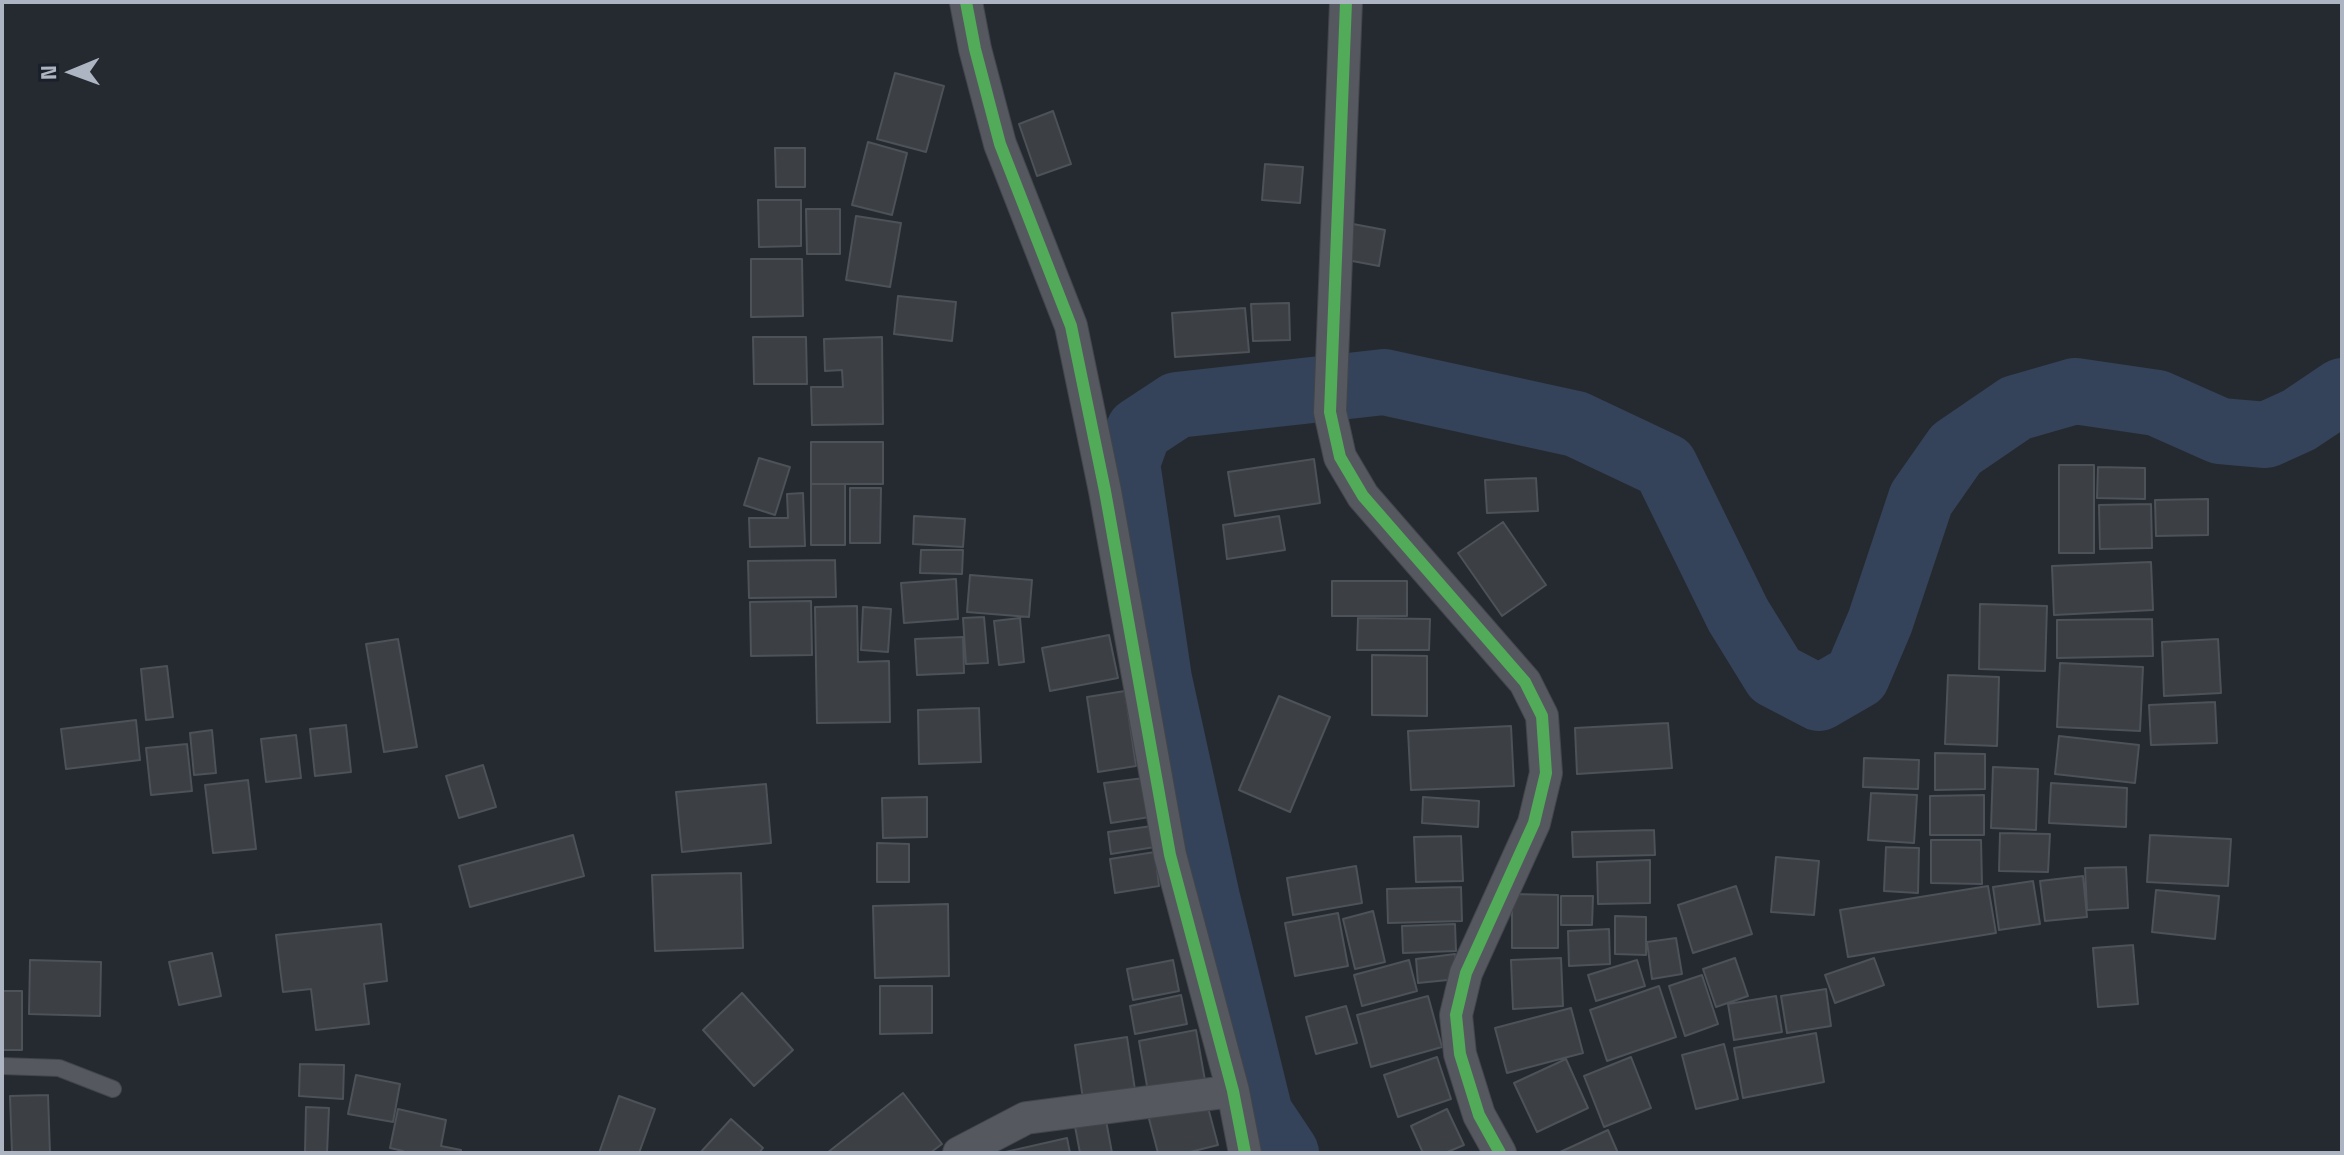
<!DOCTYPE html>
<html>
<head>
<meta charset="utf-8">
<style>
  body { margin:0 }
  #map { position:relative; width:2344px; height:1155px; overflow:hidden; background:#252a30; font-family:"Titillium Web",sans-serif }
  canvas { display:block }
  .frame { position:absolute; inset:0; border:4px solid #aeb5c2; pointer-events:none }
  .north { position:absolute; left:32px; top:32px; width:80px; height:80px; -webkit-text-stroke:6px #19202a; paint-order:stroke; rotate:269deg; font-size:22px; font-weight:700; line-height:32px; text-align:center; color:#aeb5c2 }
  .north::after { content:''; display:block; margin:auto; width:28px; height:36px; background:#aeb5c2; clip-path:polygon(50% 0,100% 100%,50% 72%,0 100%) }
</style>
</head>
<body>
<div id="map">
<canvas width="2344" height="1155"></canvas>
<div class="frame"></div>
<div class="north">N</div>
</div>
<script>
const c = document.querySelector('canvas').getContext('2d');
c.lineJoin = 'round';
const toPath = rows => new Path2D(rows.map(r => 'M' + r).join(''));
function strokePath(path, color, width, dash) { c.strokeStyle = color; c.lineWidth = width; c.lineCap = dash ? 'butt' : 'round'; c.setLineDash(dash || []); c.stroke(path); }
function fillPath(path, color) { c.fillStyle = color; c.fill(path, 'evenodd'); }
strokePath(toPath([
  [1286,1153,1260,1114,1207,898,1159,679,1127,463,1139,430,1177,405,1384,382,1576,424,1665,466,1738,615,1775,675,1819,698,1857,676,1880,622,1921,499,1956,449,2016,408,2075,391,2157,403,2220,431,2266,435,2299,420,2342,391]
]), '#344359', 66);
const building = toPath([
  [895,73,944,86,926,152,877,139,895,73],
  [1053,111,1071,164,1037,176,1019,124,1053,111],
  [868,142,907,153,892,215,852,205,868,142],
  [775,148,805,148,805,187,776,187,775,148],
  [1265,164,1303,167,1300,203,1262,200,1265,164],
  [758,200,801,200,801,246,759,247,758,200],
  [806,209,840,209,840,254,807,254,806,209],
  [856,216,901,223,890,287,846,280,856,216],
  [1353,224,1385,230,1379,266,1347,260,1353,224],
  [751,259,802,259,803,316,751,317,751,259],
  [898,296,956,302,952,341,894,334,898,296],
  [1289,303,1290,340,1253,341,1251,304,1289,303],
  [1245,308,1249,352,1175,357,1172,313,1245,308],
  [753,337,806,337,807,384,754,384,753,337],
  [882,337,883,424,812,425,811,387,843,387,842,370,825,371,824,339,882,337],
  [811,442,883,442,883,484,811,484,811,442],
  [759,458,790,467,775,515,744,505,759,458],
  [1314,459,1320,503,1235,516,1228,472,1314,459],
  [2059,465,2094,465,2094,553,2059,553,2059,465],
  [2098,467,2145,468,2145,499,2097,498,2098,467],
  [1536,478,1538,511,1487,513,1485,480,1536,478],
  [811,484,845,484,845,545,811,545,811,484],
  [850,488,881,488,880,543,850,543,850,488],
  [803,493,805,546,750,547,749,518,788,518,787,494,803,493],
  [2208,499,2208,535,2156,536,2155,500,2208,499],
  [2151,504,2152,548,2100,549,2099,505,2151,504],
  [914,516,965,519,963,547,913,544,914,516],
  [1279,516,1285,550,1227,559,1223,525,1279,516],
  [1503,522,1546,585,1502,616,1458,553,1503,522],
  [921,550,963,550,962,574,920,573,921,550],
  [835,560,836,597,749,598,748,561,835,560],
  [2151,562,2153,610,2054,615,2052,566,2151,562],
  [970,575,1032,580,1029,617,967,612,970,575],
  [956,579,958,619,904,623,901,583,956,579],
  [1332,581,1407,581,1407,616,1332,616,1332,581],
  [811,601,812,655,751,656,750,602,811,601],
  [1980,604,2047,606,2045,671,1979,669,1980,604],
  [857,606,858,662,889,661,890,722,817,723,815,607,857,606],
  [863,607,891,609,888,652,861,650,863,607],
  [984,617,988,663,966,664,963,618,984,617],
  [1020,618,1024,662,999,665,994,621,1020,618],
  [1358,618,1430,619,1429,650,1357,650,1358,618],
  [2152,619,2153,656,2057,658,2057,620,2152,619],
  [1109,635,1118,678,1050,691,1042,648,1109,635],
  [963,637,964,673,917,675,915,639,963,637],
  [398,639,417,747,384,752,366,644,398,639],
  [2218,639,2221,693,2164,696,2162,642,2218,639],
  [1372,655,1427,656,1427,716,1372,715,1372,655],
  [2060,663,2143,667,2140,731,2057,727,2060,663],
  [167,666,173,717,146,720,141,669,167,666],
  [1948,675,1999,677,1997,746,1945,744,1948,675],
  [1125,691,1136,766,1098,772,1087,697,1125,691],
  [1279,696,1330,717,1290,812,1239,790,1279,696],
  [2215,702,2217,743,2151,745,2149,705,2215,702],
  [979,708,981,762,919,764,918,710,979,708],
  [136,720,140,760,66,769,61,729,136,720],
  [1668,723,1672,768,1577,774,1575,728,1668,723],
  [346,725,351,772,315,776,310,729,346,725],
  [1511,726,1514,786,1411,790,1408,731,1511,726],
  [212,730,216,773,194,775,190,733,212,730],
  [296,735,301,778,266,782,261,739,296,735],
  [2059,736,2139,745,2135,783,2055,774,2059,736],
  [187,744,192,791,151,795,146,748,187,744],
  [1935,753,1985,754,1985,789,1935,790,1935,753],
  [1864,758,1919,760,1918,789,1863,787,1864,758],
  [483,765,496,807,459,818,446,776,483,765],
  [1993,767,2038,769,2036,830,1991,828,1993,767],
  [1144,778,1150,817,1111,823,1104,783,1144,778],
  [248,780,256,849,213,853,205,785,248,780],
  [2051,783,2127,788,2126,827,2049,823,2051,783],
  [766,784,771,843,682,852,676,792,766,784],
  [1871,793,1917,795,1914,843,1868,840,1871,793],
  [1984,795,1984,835,1930,835,1930,796,1984,795],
  [927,797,927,837,883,838,882,798,927,797],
  [1423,797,1479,801,1478,827,1422,823,1423,797],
  [1152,826,1155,847,1111,854,1108,832,1152,826],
  [1654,830,1655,855,1573,857,1572,832,1654,830],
  [2000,833,2050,834,2048,872,1999,871,2000,833],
  [573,835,584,876,470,907,459,866,573,835],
  [2150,835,2231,839,2228,886,2147,882,2150,835],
  [1461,836,1463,881,1416,882,1414,837,1461,836],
  [1931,840,1981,840,1982,884,1931,883,1931,840],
  [877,843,909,844,909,882,877,882,877,843],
  [1886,847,1919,848,1918,893,1884,891,1886,847],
  [1155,852,1159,886,1115,893,1110,859,1155,852],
  [1776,857,1819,861,1814,915,1771,912,1776,857],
  [1650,860,1650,903,1598,904,1597,862,1650,860],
  [1356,866,1362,903,1293,915,1287,878,1356,866],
  [2126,867,2128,908,2087,910,2085,868,2126,867],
  [741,873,743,948,655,951,652,875,741,873],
  [2083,876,2087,917,2045,921,2040,881,2083,876],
  [2033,881,2040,924,1999,930,1993,887,2033,881],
  [1736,886,1752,934,1693,953,1678,905,1736,886],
  [1988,886,1996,933,1848,957,1840,910,1988,886],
  [1461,887,1462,921,1388,923,1387,889,1461,887],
  [2156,890,2219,896,2215,939,2152,932,2156,890],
  [1512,894,1558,895,1558,948,1512,948,1512,894],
  [1561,896,1593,896,1592,925,1561,925,1561,896],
  [948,904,949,976,875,978,873,906,948,904],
  [1373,911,1385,962,1355,969,1343,919,1373,911],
  [1338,913,1348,966,1295,976,1285,923,1338,913],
  [1615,916,1646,917,1646,955,1615,954,1615,916],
  [381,924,387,981,364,984,369,1024,316,1030,311,989,283,992,276,935,381,924],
  [1455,924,1456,951,1403,953,1402,926,1455,924],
  [1609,929,1610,964,1569,966,1568,931,1609,929],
  [1676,938,1682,974,1652,979,1647,942,1676,938],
  [2133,945,2138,1004,2098,1007,2093,948,2133,945],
  [212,953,221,996,179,1005,169,962,212,953],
  [1455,954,1458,979,1418,983,1416,959,1455,954],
  [1561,958,1563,1006,1513,1009,1511,960,1561,958],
  [1735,958,1748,996,1716,1007,1703,969,1735,958],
  [1874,958,1884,985,1835,1003,1825,975,1874,958],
  [30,960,101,962,100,1016,29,1014,30,960],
  [1173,960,1179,991,1133,1000,1127,969,1173,960],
  [1409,960,1417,991,1362,1006,1354,975,1409,960],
  [1637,960,1645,986,1596,1001,1588,975,1637,960],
  [1702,975,1718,1024,1685,1036,1669,986,1702,975],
  [880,986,932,986,932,1033,880,1034,880,986],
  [1659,986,1676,1037,1607,1061,1590,1010,1659,986],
  [1826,989,1831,1026,1787,1033,1781,996,1826,989],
  [2,991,22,991,22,1050,2,1050,2,991],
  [742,993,793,1050,754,1086,703,1030,742,993],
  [1181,995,1187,1024,1135,1034,1130,1006,1181,995],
  [1428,996,1442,1047,1371,1067,1357,1015,1428,996],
  [1776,996,1782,1032,1734,1040,1728,1004,1776,996],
  [1346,1006,1357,1043,1316,1054,1306,1017,1346,1006],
  [1571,1008,1583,1053,1507,1073,1495,1028,1571,1008],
  [1196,1030,1206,1086,1149,1097,1139,1041,1196,1030],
  [1816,1033,1824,1082,1743,1098,1734,1048,1816,1033],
  [1127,1037,1135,1090,1083,1099,1075,1045,1127,1037],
  [1724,1044,1738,1099,1696,1109,1682,1055,1724,1044],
  [1437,1057,1451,1099,1398,1117,1384,1075,1437,1057],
  [1631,1057,1651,1108,1604,1127,1584,1076,1631,1057],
  [1566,1059,1588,1108,1537,1132,1514,1083,1566,1059],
  [300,1064,344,1065,343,1099,299,1096,300,1064],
  [356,1075,400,1084,393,1122,348,1114,356,1075],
  [903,1093,942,1144,930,1153,827,1153,903,1093],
  [48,1095,50,1153,12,1153,10,1096,48,1095],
  [619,1096,655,1109,639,1153,599,1153,619,1096],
  [1206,1100,1218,1145,1186,1153,1158,1153,1148,1115,1206,1100],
  [306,1107,329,1108,327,1153,305,1153,306,1107],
  [398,1109,446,1120,441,1146,461,1150,461,1153,402,1153,403,1151,390,1148,398,1109],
  [1447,1109,1464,1145,1445,1153,1423,1153,1411,1126,1447,1109],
  [1105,1115,1112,1153,1080,1153,1074,1121,1105,1115],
  [731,1119,763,1148,759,1153,700,1153,731,1119],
  [1608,1130,1618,1153,1558,1153,1608,1130],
  [1067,1138,1070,1153,1001,1153,1067,1138]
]);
fillPath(building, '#3c4045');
strokePath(building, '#4d5158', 2);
const lane = toPath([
  [2,1066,59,1068,113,1089]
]);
const street = toPath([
  [966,2,975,49,1000,144,1071,326,1105,491,1170,855,1233,1091,1245,1153],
  [1346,2,1330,412,1340,457,1363,496,1525,682,1542,716,1546,773,1534,823,1466,973,1456,1015,1460,1054,1479,1115,1500,1153],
  [959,1153,1026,1118,1233,1091]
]);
strokePath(lane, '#42464b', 18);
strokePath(street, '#42464b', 34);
strokePath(lane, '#55585f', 16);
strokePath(street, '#55585f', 32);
strokePath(toPath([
  [966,2,975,49,1000,144,1071,326,1105,491,1170,855,1233,1091,1245,1153],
  [1346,2,1330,412,1340,457,1363,496,1525,682,1542,716,1546,773,1534,823,1466,973,1456,1015,1460,1054,1479,1115,1500,1153]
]), '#51ab58', 12);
</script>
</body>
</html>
